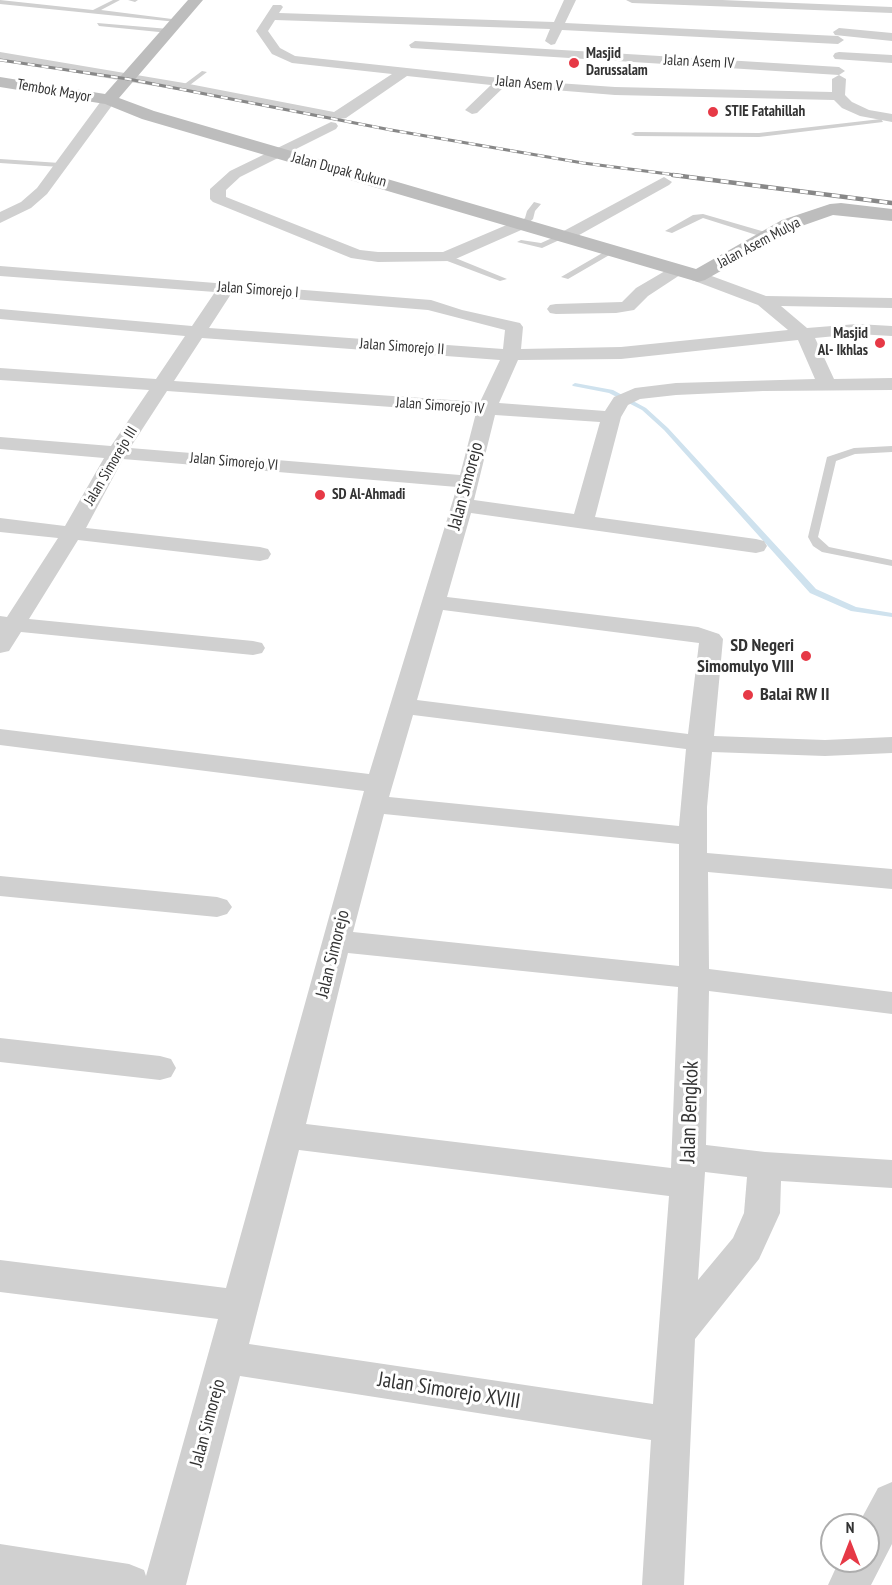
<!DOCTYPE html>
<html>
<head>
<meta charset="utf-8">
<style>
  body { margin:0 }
  #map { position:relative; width:892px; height:1585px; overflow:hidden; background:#fff; font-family:"PT Sans Narrow",sans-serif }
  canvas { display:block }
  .north { position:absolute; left:820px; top:1513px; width:60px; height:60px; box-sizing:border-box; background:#fff; border:2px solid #adadad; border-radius:50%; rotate:0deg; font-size:16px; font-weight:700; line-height:24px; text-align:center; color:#333 }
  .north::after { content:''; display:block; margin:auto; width:21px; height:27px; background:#e63946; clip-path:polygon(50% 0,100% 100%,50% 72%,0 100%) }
</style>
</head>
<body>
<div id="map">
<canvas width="892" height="1585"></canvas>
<div class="north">N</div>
</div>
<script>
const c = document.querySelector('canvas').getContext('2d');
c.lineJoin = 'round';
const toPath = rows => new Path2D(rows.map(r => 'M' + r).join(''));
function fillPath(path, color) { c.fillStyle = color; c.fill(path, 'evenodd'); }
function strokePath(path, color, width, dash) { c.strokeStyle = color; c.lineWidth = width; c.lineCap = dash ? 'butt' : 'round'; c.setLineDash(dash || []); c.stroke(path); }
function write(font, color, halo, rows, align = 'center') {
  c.font = font + ' "PT Sans Narrow",sans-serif'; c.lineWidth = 6; c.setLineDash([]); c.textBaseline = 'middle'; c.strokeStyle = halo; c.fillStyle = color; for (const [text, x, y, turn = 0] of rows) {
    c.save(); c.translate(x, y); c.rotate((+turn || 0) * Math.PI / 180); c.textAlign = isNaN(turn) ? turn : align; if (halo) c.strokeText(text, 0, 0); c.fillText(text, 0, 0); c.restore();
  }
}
fillPath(toPath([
  [575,383,613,390,646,408,668,428,816,589,856,607,892,613,892,617,851,611,810,593,664,430,642,410,609,393,573,386,572,385,575,383]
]), '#cfe2ee');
fillPath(toPath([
  [0,0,93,10,113,0,120,0,101,10,180,20,177,22,0,4,0,0],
  [128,0,138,0,135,2,128,0],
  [97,23,169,29,172,31,169,33,99,26,97,23],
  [202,71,207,72,186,88,182,88,182,86,202,71],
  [881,119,883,122,759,137,635,136,631,134,635,132,759,133,881,119],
  [0,159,60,163,64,165,60,167,0,163,0,159],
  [534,202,541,204,535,211,533,219,525,226,519,226,518,224,525,218,527,211,534,202],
  [703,214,772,234,773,236,766,238,703,218,672,233,665,231,693,215,703,214],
  [561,234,568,236,542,248,517,242,521,240,541,243,561,234],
  [611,248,618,250,568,279,561,277,611,248],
  [442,255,448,255,507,279,500,281,442,259,442,255],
  [892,446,892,452,855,454,836,461,818,537,829,547,892,560,892,566,822,552,813,546,808,537,827,457,854,448,892,446]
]), '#d0d0d0');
fillPath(toPath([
  [564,0,576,0,565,23,838,36,844,40,838,44,562,30,555,44,551,45,545,41,550,29,275,20,268,31,280,48,295,56,528,81,615,87,832,92,832,79,839,75,846,79,845,95,852,102,869,110,892,114,892,122,860,116,842,108,834,100,615,95,505,86,477,113,472,114,465,110,491,85,407,76,346,118,334,120,184,91,0,60,0,52,184,83,334,112,392,74,292,63,272,54,256,31,273,5,281,5,283,7,279,13,554,22,564,0],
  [626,0,722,0,892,7,892,13,632,3,626,0],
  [839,28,892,33,892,41,835,35,833,32,839,28],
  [415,41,839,67,845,71,839,75,411,48,409,45,415,41],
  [839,52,892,55,892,63,835,59,833,56,835,53,839,52],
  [109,96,116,100,47,194,31,208,0,223,0,212,21,202,37,188,104,97,109,96],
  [331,122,336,123,338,126,336,129,240,177,226,190,226,197,360,250,378,252,443,252,516,221,528,221,530,224,528,227,451,261,378,262,351,258,213,202,210,199,210,189,230,171,331,122],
  [664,177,672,182,669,185,572,239,560,239,558,236,560,233,664,177],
  [677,264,685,269,683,273,648,296,634,310,616,313,556,314,550,313,547,309,550,305,556,304,622,302,636,288,677,264],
  [0,266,431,300,462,310,520,323,523,327,521,349,621,347,788,330,758,305,692,280,690,276,692,272,698,271,766,296,892,298,892,308,781,306,807,328,857,324,892,326,892,336,857,334,815,338,834,379,892,378,892,390,763,391,676,395,640,399,628,405,621,417,595,517,756,539,764,541,767,546,764,551,756,553,471,513,447,597,698,627,719,634,723,639,714,736,825,740,892,737,892,753,825,756,712,752,707,807,707,853,892,869,892,889,708,872,709,969,892,992,892,1014,709,991,706,1145,765,1152,892,1160,892,1188,781,1181,780,1213,759,1259,695,1339,684,1585,642,1585,651,1440,240,1376,186,1585,0,1585,0,1544,129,1564,144,1570,146,1576,218,1319,0,1292,0,1260,226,1288,364,791,0,745,0,729,369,774,457,487,123,459,86,528,260,547,268,549,271,554,268,559,260,561,78,540,29,619,253,641,262,643,265,648,262,653,253,655,21,632,9,651,0,653,0,616,7,617,58,538,0,532,0,518,65,526,104,458,0,449,0,437,111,446,149,390,0,380,0,368,156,379,185,336,0,319,0,309,192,326,215,292,0,276,0,266],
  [231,294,428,310,505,330,503,349,209,328,231,294],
  [202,338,500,360,480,402,174,381,202,338],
  [798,340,815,379,676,383,635,388,614,397,605,411,499,403,518,360,621,359,798,340],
  [167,391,476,413,460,475,130,448,167,391],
  [495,415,600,422,574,514,474,500,495,415],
  [443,610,699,643,688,734,417,700,443,610],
  [413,715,686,749,679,826,389,797,413,715],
  [384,814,679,844,679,966,353,932,384,814],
  [348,953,678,987,671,1168,306,1124,348,953],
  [299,1150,669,1196,653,1404,249,1344,299,1150],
  [705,1172,747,1177,744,1213,733,1238,698,1280,705,1172],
  [0,876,217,897,227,900,232,907,227,914,217,917,0,896,0,876],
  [0,1038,160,1056,171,1059,176,1068,171,1077,160,1080,0,1062,0,1038],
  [892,1482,892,1544,871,1585,828,1585,839,1561,868,1561,868,1525,858,1525,878,1488,892,1482]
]), '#d0d0d0');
fillPath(toPath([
  [188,0,203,0,119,98,154,111,696,269,782,220,830,204,841,203,892,209,892,221,833,215,796,228,705,280,698,282,142,119,105,104,0,87,0,77,105,94,188,0]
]), '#bdbdbd');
const railFar1 = toPath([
  [0,60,128,79,391,130,583,163,684,176]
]);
const rail = toPath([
  [673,175,892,203]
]);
strokePath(railFar1, '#888', 3);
strokePath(rail, '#888', 4.5);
strokePath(railFar1, '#fff', 2, [7]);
strokePath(rail, '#fff', 3, [8]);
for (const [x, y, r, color] of [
  [574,63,6,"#e63946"],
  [713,112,6,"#e63946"],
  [880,343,6,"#e63946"],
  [320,495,6,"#e63946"],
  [806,656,6,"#e63946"],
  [748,695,6,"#e63946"]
]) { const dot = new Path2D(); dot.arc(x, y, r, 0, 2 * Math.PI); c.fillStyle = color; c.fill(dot); strokePath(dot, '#fff', 2); }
write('bold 15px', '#333', '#fff', [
  ["Masjid",586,54],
  ["Darussalam",586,71],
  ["STIE Fatahillah",725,112],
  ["Masjid",868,334,"right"],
  ["Al- Ikhlas",868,351,"right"],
  ["SD Al-Ahmadi",332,495]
], 'left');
write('15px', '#333', '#fff', [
  ["Jalan Asem IV",699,62,3],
  ["Jalan Asem V",529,84,5],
  ["Tembok Mayor",54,91,10],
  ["Jalan Dupak Rukun",339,170,15],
  ["Jalan Asem Mulya",759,243,-28],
  ["Jalan Simorejo I",258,290,4],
  ["Jalan Simorejo II",402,347,4],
  ["Jalan Simorejo IV",440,406,4],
  ["Jalan Simorejo VI",234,462,5],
  ["Jalan Simorejo III",111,466,-59]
]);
write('18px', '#333', '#fff', [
  ["Jalan Simorejo",466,486,-75],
  ["Jalan Simorejo",333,954,-76],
  ["Jalan Simorejo",208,1423,-75]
]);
write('bold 18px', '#333', '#fff', [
  ["SD Negeri",794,646],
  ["Simomulyo VIII",794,667],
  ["Balai RW II",760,695,"left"]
], 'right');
write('21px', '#333', '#fff', [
  ["Jalan Bengkok",690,1112,-88],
  ["Jalan Simorejo XVIII",449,1391,9]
]);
</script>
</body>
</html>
